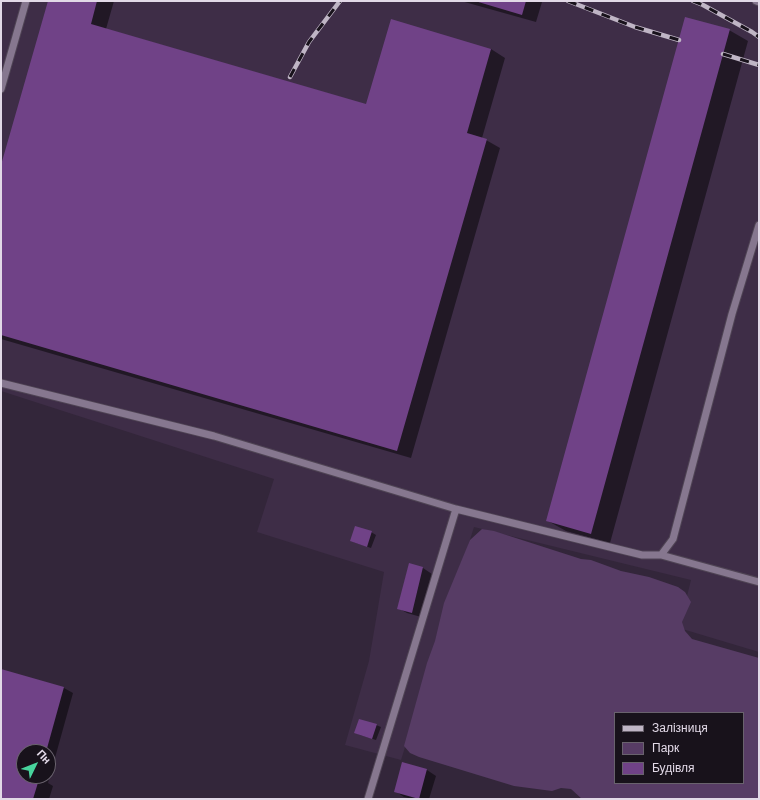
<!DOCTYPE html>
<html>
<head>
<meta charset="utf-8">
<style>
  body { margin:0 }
  #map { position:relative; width:760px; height:800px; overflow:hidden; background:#33263a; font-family:"DM Sans",sans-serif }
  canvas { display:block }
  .frame { position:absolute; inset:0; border:2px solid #e2d9e7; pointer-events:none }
  .legend { position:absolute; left:614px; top:712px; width:130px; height:72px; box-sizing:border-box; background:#18121b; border:1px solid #69626d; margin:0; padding:5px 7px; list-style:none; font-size:12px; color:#e2d9e7 }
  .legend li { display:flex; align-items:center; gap:8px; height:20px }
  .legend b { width:20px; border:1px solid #69626d }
  .north { position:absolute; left:16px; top:744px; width:40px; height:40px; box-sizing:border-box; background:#18121b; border:1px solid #69626d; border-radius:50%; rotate:47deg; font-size:11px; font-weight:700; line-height:16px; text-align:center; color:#e2d9e7 }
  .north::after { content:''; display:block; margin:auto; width:14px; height:18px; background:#48d49d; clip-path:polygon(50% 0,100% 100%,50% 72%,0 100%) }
</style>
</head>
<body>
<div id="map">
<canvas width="760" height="800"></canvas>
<div class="frame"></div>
<ul class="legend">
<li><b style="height:5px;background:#bfb5c5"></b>Залізниця</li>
<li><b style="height:11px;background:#573c65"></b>Парк</li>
<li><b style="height:11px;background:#704287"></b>Будівля</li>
</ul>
<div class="north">Пн</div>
</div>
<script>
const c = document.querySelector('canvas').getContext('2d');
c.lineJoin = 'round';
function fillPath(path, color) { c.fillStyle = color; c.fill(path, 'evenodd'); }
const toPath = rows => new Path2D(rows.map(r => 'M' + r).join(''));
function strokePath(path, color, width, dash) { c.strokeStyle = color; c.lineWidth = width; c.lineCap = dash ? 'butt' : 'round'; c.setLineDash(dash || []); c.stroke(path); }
fillPath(toPath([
  [1,1,759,1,759,652,679,628,691,580,474,527,401,760,345,745,369,661,384,572,257,532,274,479,1,391]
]), '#3e2d47');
fillPath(toPath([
  [482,529,494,531,581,559,591,560,621,571,649,577,678,587,685,592,691,602,682,622,685,631,692,639,759,658,759,799,582,799,571,789,561,788,552,791,514,786,419,757,410,753,404,746,427,663,435,641,444,603,470,540],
  [615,713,743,713,743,783,615,783]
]), '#573c65');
fillPath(toPath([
  [49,1,114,1,106,29,367,105,491,49,505,58,482,138,486,140,500,148,411,458,1,339,1,169],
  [461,1,540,1,542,2,536,22],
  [729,30,748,41,610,543,566,531,548,521],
  [371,532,376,535,371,548,356,543,351,541],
  [409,565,423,568,432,574,421,617,407,613,398,608],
  [1,670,64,688,73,693,48,783,53,786,49,799,1,799],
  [24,752,48,752,48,776,24,776],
  [376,725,381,727,376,740,360,735,356,733],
  [403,764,427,770,436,776,429,799,413,799,404,797,395,791]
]), '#0007');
fillPath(toPath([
  [48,1,97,1,91,24,366,104,391,19,491,49,467,133,487,139,397,451,1,335,1,165],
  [475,1,526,1,522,15],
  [685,17,730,29,591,534,546,521],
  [355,526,372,531,367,547,350,541],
  [409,563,423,567,412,613,397,609],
  [1,669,64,687,46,752,24,752,24,776,40,776,33,799,1,799],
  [359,719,377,724,372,739,354,733],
  [402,762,427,769,419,799,394,792]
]), '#704287');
const lane = toPath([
  [756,1,759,2],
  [1,89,26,1],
  [1,383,214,436,456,509,642,555,661,555,673,539,732,314,759,225],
  [661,555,759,582],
  [368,799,456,509]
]);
strokePath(lane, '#4f4454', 9);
strokePath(lane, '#86778f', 7);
const rail = toPath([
  [568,1,635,27,679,40],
  [693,1,703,5,752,32,759,37],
  [723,54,759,65],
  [290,77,309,42,340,1]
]);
strokePath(rail, '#bfb5c5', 4.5);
strokePath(rail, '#18121b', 3, [9]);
</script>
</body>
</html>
